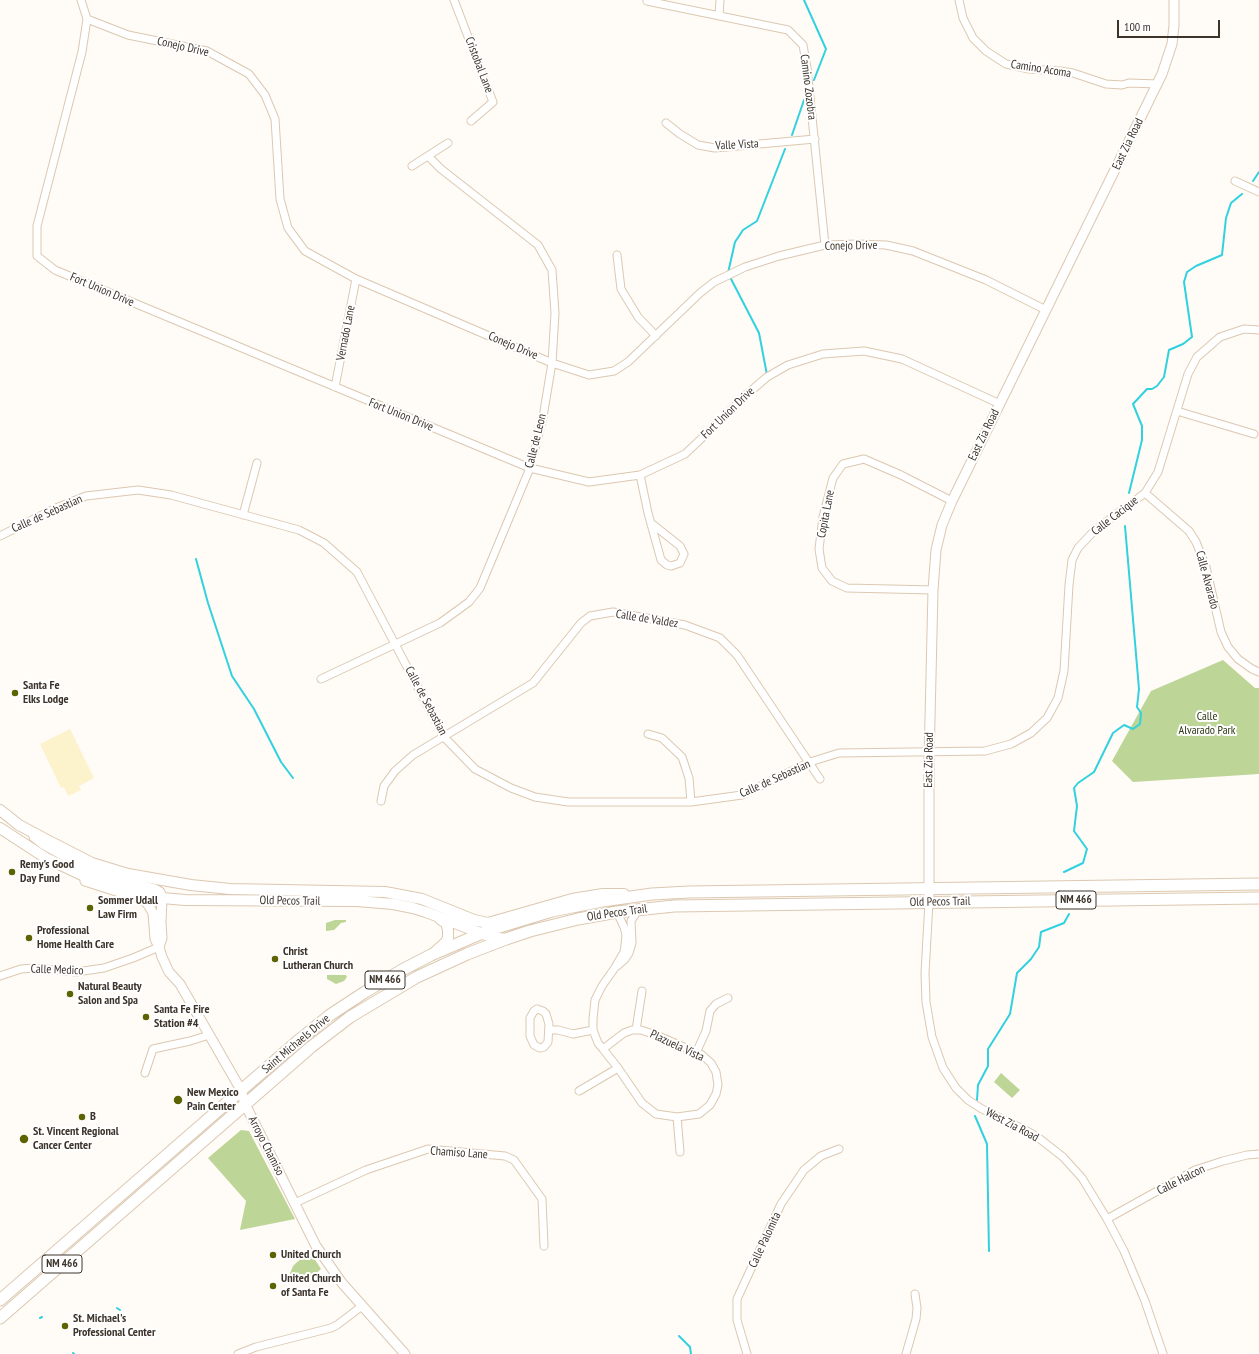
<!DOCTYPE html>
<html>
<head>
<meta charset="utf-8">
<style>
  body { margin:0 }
  #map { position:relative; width:1259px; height:1354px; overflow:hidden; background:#fffbf6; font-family:"PT Sans Narrow",sans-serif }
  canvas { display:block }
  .scale { position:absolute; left:1117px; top:20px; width:103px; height:18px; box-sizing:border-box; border:2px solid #3c342b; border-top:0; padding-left:5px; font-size:12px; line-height:14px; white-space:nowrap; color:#3c342b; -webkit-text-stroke:3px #fff; paint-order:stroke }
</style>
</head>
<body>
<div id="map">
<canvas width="1259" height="1354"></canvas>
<div class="scale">100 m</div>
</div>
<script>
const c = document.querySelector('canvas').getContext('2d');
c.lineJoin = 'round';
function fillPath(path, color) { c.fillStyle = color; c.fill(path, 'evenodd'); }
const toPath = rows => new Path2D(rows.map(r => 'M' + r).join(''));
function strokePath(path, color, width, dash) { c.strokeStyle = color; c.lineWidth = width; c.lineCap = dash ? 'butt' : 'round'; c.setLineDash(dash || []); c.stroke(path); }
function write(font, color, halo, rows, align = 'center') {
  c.font = font + ' "PT Sans Narrow",sans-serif'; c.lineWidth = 4; c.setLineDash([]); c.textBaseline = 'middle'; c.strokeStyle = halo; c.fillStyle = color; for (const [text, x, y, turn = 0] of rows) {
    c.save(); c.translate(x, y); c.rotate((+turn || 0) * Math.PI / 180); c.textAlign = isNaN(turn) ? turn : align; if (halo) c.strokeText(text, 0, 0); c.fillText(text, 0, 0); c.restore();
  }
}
fillPath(toPath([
  [1223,660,1255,688,1259,688,1259,774,1133,782,1112,761,1151,691],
  [335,920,346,920,346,922,341,923,334,930,326,931,326,923],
  [327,975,346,975,347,977,344,981,336,984,327,979],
  [1001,1073,1020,1090,1012,1098,994,1082],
  [241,1130,249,1131,295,1219,240,1230,246,1201,208,1158],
  [312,1255,321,1269,314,1275,307,1277,289,1276,293,1266,296,1263,301,1259]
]), '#bdd697');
fillPath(toPath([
  [70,729,94,778,79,786,81,790,68,796,64,787,61,788,40,744]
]), '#fcf2cc');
strokePath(toPath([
  [804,0,826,49,814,80],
  [792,135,804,100],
  [1253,181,1259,172],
  [728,273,735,242,743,230,757,221,785,149],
  [730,277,759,333,767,375],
  [1129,493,1142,440,1142,426,1133,404,1147,389,1152,389,1157,386,1164,377,1169,350,1183,344,1192,337,1184,282,1187,272,1196,266,1222,255,1226,218,1231,203,1242,194],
  [196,559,208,603,232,676,254,709,281,762,293,778],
  [1064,872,1083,863,1087,849,1074,831,1077,806,1074,788,1078,783,1094,772,1113,733,1124,725,1133,729,1140,724,1141,713,1137,707,1139,689,1125,526],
  [977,1100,978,1085,988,1066,988,1049,1010,1014,1017,973,1031,959,1039,947,1041,932,1064,923,1069,914],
  [975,1116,987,1144,989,1251],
  [117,1308,120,1310],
  [40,1318,42,1317],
  [679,1336,690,1347,691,1354],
  [73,1353,74,1354]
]), '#31d1df', 2);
const minor = toPath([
  [81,0,87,19,82,52,37,226,37,256,55,270,530,468,589,482,640,475,685,454,724,417,745,396,767,377,788,365,823,354,864,351,902,359,1000,404],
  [454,0,493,102,471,121],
  [959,0,963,18,973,38,986,51,1006,64,1029,69,1060,71,1073,73,1106,84,1122,85,1129,83,1158,84],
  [647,1,788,30,803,45,807,68,825,245],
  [719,16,720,0],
  [87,19,128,35,207,51,249,74,265,95,275,119,280,199,288,228,305,251,356,279,552,363,589,375,614,371,628,362,700,293,714,282,745,267,779,256,825,245,858,244,886,245,913,251,986,280,1046,310],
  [666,123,680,134,698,145,715,148,815,139],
  [412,166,448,143],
  [1235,181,1259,192],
  [617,255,621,289,638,317,656,336],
  [335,387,356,279],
  [1177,411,1254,434],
  [640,475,648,513,661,560,667,565,671,566,680,563,684,554,680,546,651,523],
  [1145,493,1189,531,1196,542,1206,567,1221,632,1228,647,1238,659,1252,669,1259,672],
  [243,515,257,463],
  [0,536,56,508,86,496,138,490,171,495,299,530,324,543,357,572,444,737,475,769,511,788,535,797,568,802,691,802,742,795,810,762,839,753,985,751,1011,744,1031,733,1047,718,1058,698,1064,671,1069,585,1072,560,1078,548,1094,531,1145,493,1158,472,1188,374,1197,357,1220,337,1244,329,1259,330],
  [933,590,847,588,832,581,822,568,819,549,823,517,833,478,843,464,864,459,901,475,952,501],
  [321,679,440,623,469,602,480,588,530,468,543,417,552,363,555,313,552,270,538,245,441,169,428,156],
  [648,734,662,738,682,757,689,778,691,802],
  [381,801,384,786,395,771,413,755,533,683,581,623,590,616,613,612,685,625,720,638,737,655,820,779],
  [929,902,925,973,926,1002,932,1037,943,1068,956,1088,968,1100,982,1109,1029,1132,1040,1139,1063,1157,1082,1178,1107,1219,1124,1251,1145,1301,1163,1354],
  [617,966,625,959,629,953,632,943,631,921,638,910],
  [0,976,21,969,34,968,76,972,104,968,133,958,159,947],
  [537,1009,543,1011,546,1014,549,1024,548,1042,544,1047,540,1048,534,1045,530,1036,530,1018,534,1011,537,1009],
  [550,1030,558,1030,573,1034,593,1030],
  [636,1030,642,991],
  [603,1049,624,1033,632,1030,641,1030,656,1035,702,1055,711,1063,716,1072,718,1085,716,1094,710,1105,699,1114,677,1117,656,1114,642,1103,618,1068,603,1049,598,1043,593,1030,593,1019,595,1000,602,986,614,969,624,952,625,945,626,935,624,927,617,912],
  [696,1053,706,1031,710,1011,716,1004,728,998],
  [145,1073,153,1049,190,1041,209,1035],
  [579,1091,618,1068],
  [677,1117,680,1152],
  [295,1203,366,1170,428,1149,505,1156,514,1160,542,1199,544,1246],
  [1107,1219,1195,1170,1223,1161,1247,1155,1259,1154],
  [238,1354,256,1347,331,1328,337,1325,362,1306],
  [747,1354,737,1320,737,1299,781,1204,804,1170,821,1156,839,1149],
  [906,1354,916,1319,917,1308,915,1294]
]);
const tertiary = toPath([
  [34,837,43,844,84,867,129,882,155,889,160,892,162,898,161,922,162,938,159,947],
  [85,881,138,898,146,902,149,906,153,913,155,939,159,947,162,957,169,972,180,984,184,991,241,1090,245,1104,316,1246,342,1283,405,1354],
  [929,902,929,762,933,590,936,550,942,525,952,501,1162,74,1172,44,1174,25,1174,0]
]);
const secondary = toPath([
  [0,810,19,825,47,840,92,863,128,874,191,885,230,889,385,892,422,899,474,920,488,923,572,899,603,894,624,894],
  [0,828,46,858,82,875,120,888,162,898,185,900,357,901,393,904,413,908,426,912,491,937,506,939],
  [435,952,446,942,448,938,448,930,446,923,440,919]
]);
const primary = toPath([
  [0,1300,299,1040,330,1015,365,992,402,970,431,955,480,934,496,928,552,911,602,901,652,894,689,892,1259,884],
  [0,1318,311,1047,350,1017,417,977,467,954,506,939,530,931,578,919,617,912,674,906,1259,898]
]);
strokePath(minor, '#dcc8b1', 9);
strokePath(tertiary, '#dcc8b1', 11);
strokePath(secondary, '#dcc8b1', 12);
strokePath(primary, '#dcc8b1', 13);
strokePath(minor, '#fff', 7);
strokePath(tertiary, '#fff', 9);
strokePath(secondary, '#fff', 10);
strokePath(primary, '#fff', 11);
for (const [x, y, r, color] of [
  [15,693,4,"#5d6300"],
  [12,872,4,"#5d6300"],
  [90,908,4,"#5d6300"],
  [29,938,4,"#5d6300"],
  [275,959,4,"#5d6300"],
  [70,994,4,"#5d6300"],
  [146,1017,4,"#5d6300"],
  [178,1100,5,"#5d6300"],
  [82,1117,4,"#5d6300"],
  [24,1139,5,"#5d6300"],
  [273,1255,4,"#5d6300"],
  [273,1286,4,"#5d6300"],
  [65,1326,4,"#5d6300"]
]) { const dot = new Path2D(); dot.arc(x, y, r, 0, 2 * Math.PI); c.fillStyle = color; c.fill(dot); strokePath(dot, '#fff', 1.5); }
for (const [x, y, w] of [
  [1076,900,40],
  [385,980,40],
  [62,1264,40]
]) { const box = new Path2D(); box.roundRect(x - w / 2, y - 9, w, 18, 3); c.fillStyle = '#fff'; c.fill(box); strokePath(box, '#3c342b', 1); }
write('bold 11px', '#3c342b', null, [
  ["NM 466",1076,900],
  ["NM 466",385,980],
  ["NM 466",62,1264]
]);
write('12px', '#3c342b', '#fff', [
  ["Conejo Drive",183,47,13],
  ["Cristobal Lane",479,65,69],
  ["Camino Acoma",1041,69,9],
  ["Camino Zozobra",808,87,83],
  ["East Zia Road",1128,144,-64],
  ["Valle Vista",737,145,-3],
  ["Conejo Drive",851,246,-1],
  ["Fort Union Drive",102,290,23],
  ["Vernado Lane",346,333,-79],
  ["Conejo Drive",513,346,23],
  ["Fort Union Drive",728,413,-44],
  ["Fort Union Drive",401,415,22],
  ["East Zia Road",984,435,-64],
  ["Calle de Leon",536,441,-76],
  ["Calle de Sebastian",47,514,-24],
  ["Copita Lane",826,514,-79],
  ["Calle Cacique",1115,516,-38],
  ["Calle Alvarado",1207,580,75],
  ["Calle de Valdez",647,619,9],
  ["Calle de Sebastian",426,701,62],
  ["East Zia Road",929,760,-89],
  ["Calle de Sebastian",775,779,-24],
  ["Old Pecos Trail",290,901,1],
  ["Old Pecos Trail",940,902,-1],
  ["Old Pecos Trail",617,913,-8],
  ["Calle Medico",57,970,2],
  ["Saint Michaels Drive",296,1044,-40],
  ["Plazuela Vista",677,1046,25],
  ["West Zia Road",1012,1125,28],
  ["Arroyo Chamiso",266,1146,63],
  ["Chamiso Lane",459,1153,4],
  ["Calle Halcon",1181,1180,-27],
  ["Calle Palomita",765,1240,-65]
]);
write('bold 12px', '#3c342b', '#fff', [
  ["Santa Fe",23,686],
  ["Elks Lodge",23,700],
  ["Remy's Good",20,865],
  ["Day Fund",20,879],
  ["Sommer Udall",98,901],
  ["Law Firm",98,915],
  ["Professional",37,931],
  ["Home Health Care",37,945],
  ["Christ",283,952],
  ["Lutheran Church",283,966],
  ["Natural Beauty",78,987],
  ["Salon and Spa",78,1001],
  ["Santa Fe Fire",154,1010],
  ["Station #4",154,1024],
  ["New Mexico",187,1093],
  ["Pain Center",187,1107],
  ["B",90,1117],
  ["St. Vincent Regional",33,1132],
  ["Cancer Center",33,1146],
  ["United Church",281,1255],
  ["United Church",281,1279],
  ["of Santa Fe",281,1293],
  ["St. Michael's",73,1319],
  ["Professional Center",73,1333]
], 'left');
write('12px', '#2c3913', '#fff', [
  ["Calle",1207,717],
  ["Alvarado Park",1207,731]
]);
</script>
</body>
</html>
